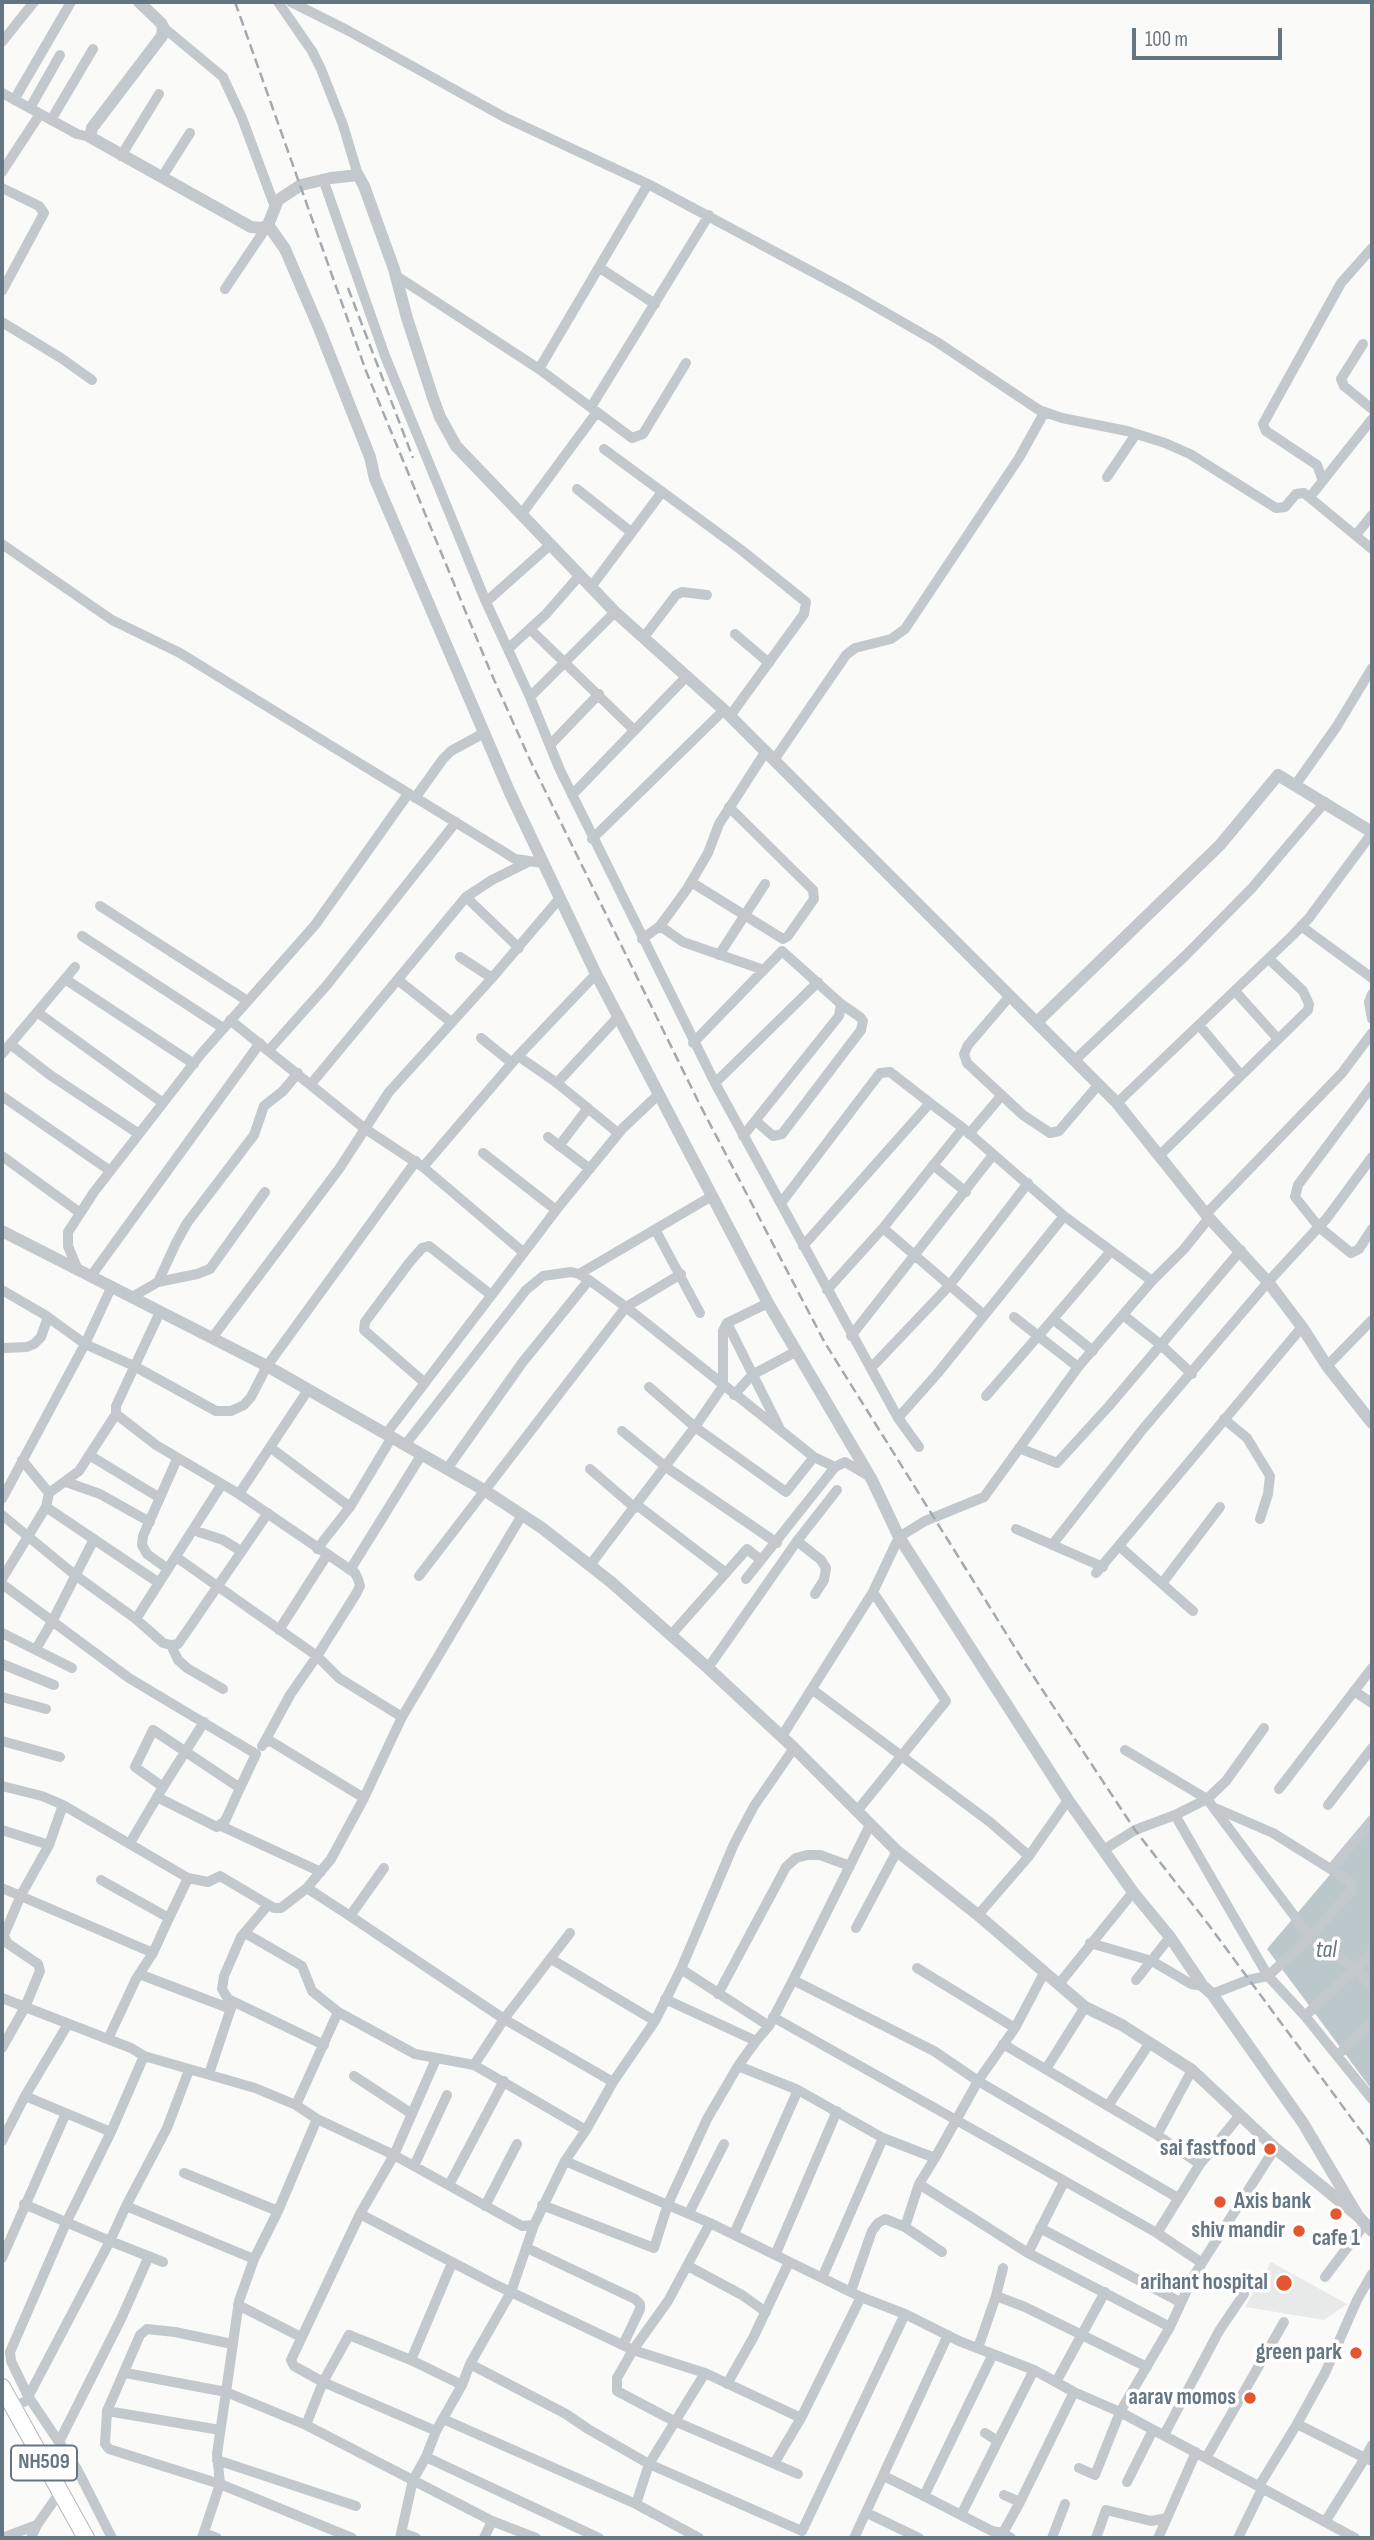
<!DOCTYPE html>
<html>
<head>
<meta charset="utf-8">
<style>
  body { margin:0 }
  #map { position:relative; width:1374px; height:2540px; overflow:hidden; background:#fafaf8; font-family:"Sofia Sans Condensed",sans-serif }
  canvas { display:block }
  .frame { position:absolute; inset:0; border:4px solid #657683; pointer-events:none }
  .scale { position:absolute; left:1132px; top:28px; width:150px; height:32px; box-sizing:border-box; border:4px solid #657683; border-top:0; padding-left:9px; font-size:21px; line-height:24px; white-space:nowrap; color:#657683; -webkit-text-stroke:5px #fff; paint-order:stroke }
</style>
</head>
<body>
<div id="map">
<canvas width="1374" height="2540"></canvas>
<div class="frame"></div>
<div class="scale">100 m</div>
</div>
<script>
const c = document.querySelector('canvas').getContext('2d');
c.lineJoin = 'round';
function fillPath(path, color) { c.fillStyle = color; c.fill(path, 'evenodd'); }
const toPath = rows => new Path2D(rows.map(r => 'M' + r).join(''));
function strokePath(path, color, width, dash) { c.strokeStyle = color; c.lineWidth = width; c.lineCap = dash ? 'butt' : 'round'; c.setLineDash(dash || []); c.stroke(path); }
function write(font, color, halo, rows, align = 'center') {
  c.font = font + ' "Sofia Sans Condensed",sans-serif'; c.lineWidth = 7; c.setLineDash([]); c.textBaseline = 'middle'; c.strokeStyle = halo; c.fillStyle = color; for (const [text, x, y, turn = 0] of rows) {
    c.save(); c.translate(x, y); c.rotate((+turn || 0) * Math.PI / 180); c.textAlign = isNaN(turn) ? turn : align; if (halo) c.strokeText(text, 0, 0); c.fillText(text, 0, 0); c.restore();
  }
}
fillPath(toPath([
  [1271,2262,1347,2304,1324,2320,1245,2307]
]), '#e8e9e9');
fillPath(toPath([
  [1372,1825,1372,2090,1267,1949]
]), '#bbc7cb');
const trunk = toPath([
  [2,2387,86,2538]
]);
strokePath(trunk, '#b4b9bd', 18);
strokePath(toPath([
  [278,2,312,51,321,69,343,125,358,175],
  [291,2,347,30,504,117,648,184,850,292,937,342,1039,410,1062,418,1127,431,1165,443,1190,454,1276,508,1285,507,1296,494,1304,493,1372,549],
  [163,27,223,77,242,118,275,207],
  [2,42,34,2],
  [2,93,77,134,90,137],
  [14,100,71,2],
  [30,108,60,55],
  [51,120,93,49],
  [121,156,159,94],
  [2,172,40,114],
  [162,177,190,133],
  [323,179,385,356,486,602,530,697,560,770,715,1083,898,1418,919,1447],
  [2,188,39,206,44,213,2,291],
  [600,268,655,304],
  [395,275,539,369,632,438,643,434,686,363],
  [225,289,268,225],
  [2,322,61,358,92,380],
  [1363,344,1341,379,1344,386,1372,409],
  [539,369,648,184],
  [591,407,709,215],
  [604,449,740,549,806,602,804,614,730,716],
  [1107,477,1136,434],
  [1323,481,1317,465,1266,431,1263,424,1341,283,1372,248],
  [577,489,631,532],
  [1310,497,1372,419],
  [521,515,597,412],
  [1356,535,1372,515],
  [2,544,112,620,180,653,504,852,515,859,543,863],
  [591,587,662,492],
  [486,602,550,545],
  [531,630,634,730],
  [735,634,769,663],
  [644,637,676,595,682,592,707,595],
  [508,649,546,614,580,575],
  [530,697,615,612],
  [550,745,599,694],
  [774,760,846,655,855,648,891,639,905,629,1019,458,1044,413],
  [1296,784,1337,726,1372,668],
  [572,795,687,676],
  [415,798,443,759,451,751,484,733],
  [592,839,724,710],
  [691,882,783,939,788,936,814,899,813,890,729,807],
  [466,897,519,948],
  [100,906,246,1000],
  [660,926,683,942,764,970],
  [1301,926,1372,978],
  [82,936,223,1028],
  [642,939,660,926,687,889,708,853,719,824,766,751],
  [719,955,765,884],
  [460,957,492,978],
  [65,979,194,1064],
  [398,980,451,1022],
  [1235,991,1278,1039],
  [1372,994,1369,1002,1372,1019],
  [1010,996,968,1045,964,1054,967,1063,1023,1115,1050,1133,1059,1131,1099,1084],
  [37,1012,163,1103],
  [230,1020,364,1128,423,1167,523,1252],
  [1199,1025,1240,1074],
  [481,1038,512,1063],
  [693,1043,782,951,841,1004,860,1017,863,1021,861,1030,782,1134,773,1136,756,1121],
  [10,1044,50,1075,139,1134],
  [269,1050,327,985,456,822],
  [2,1054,75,967],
  [518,1056,557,1083,618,1133],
  [1075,1060,1186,955,1252,888,1325,802],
  [557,1083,619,1016],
  [715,1083,818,982],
  [311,1084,466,897,492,880,528,862],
  [1372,1086,1298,1185,1295,1197,1319,1227,1351,1253,1359,1249,1372,1229],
  [2,1096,109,1170],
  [1117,1103,1293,935,1309,918,1372,833],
  [969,1134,1002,1095],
  [743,1136,839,1016,841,1004],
  [548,1137,590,1169],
  [559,1146,588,1108],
  [483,1153,556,1210],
  [1160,1155,1308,1010,1309,1004,1303,991,1269,959],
  [2,1156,79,1212],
  [933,1165,966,1192],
  [423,1167,518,1056,596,974],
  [781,1203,880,1073,890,1072,930,1103],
  [1206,1214,1342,1073,1372,1033],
  [883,1228,983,1314],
  [656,1231,700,1313],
  [803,1246,930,1103,963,1128,1064,1216,1152,1281],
  [77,1268,68,1246,68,1232,94,1192,201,1054,315,925,408,794],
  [579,1274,712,1196],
  [91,1276,260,1043],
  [158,1282,197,1274,210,1269,265,1192],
  [2,1290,45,1315,85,1344,134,1366,216,1411,231,1411,244,1405,251,1397,267,1366,416,1161],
  [827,1290,883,1228,963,1128],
  [132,1297,158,1282,176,1243,187,1223,254,1135,264,1106,283,1091,298,1073],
  [160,1312,116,1406,116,1414,156,1445,239,1494,355,1573,358,1579,360,1586,356,1594,317,1656,290,1695,265,1741],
  [1123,1315,1161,1345,1192,1374],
  [1014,1317,1078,1367],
  [1053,1319,1111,1251],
  [727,1323,779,1427],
  [851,1336,993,1155],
  [212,1338,339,1169,389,1092,492,978,560,898],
  [4,1348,27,1347,34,1344,41,1337,48,1317],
  [1327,1366,1372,1320],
  [871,1368,949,1286,1028,1183],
  [425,1383,364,1330,365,1322,409,1263,422,1248,429,1246,491,1295],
  [649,1387,695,1427,786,1492,814,1457],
  [734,1395,752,1375,795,1352],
  [986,1396,1053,1319,1093,1351],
  [898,1418,937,1374,1064,1216],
  [1224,1419,1247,1438,1270,1476,1268,1494,1260,1519],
  [622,1431,666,1467,777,1543],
  [386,1434,560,1205,623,1128,658,1095],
  [405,1445,526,1290,543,1276,571,1272,579,1274,589,1280,626,1307,814,1457,835,1467,845,1462,867,1475],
  [271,1448,350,1507],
  [1019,1448,1057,1463,1109,1406,1241,1250],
  [89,1455,160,1498],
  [22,1460,49,1493],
  [447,1469,522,1363,589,1280],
  [590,1469,635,1508],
  [66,1482,100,1494,150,1522],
  [239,1494,308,1390],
  [2,1499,85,1344,112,1286],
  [637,1505,726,1573],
  [46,1507,159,1583],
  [2,1515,75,1575,136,1619,163,1643,171,1645,178,1644,268,1513],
  [1016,1529,1103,1567],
  [193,1530,223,1540,241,1551],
  [797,1541,821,1560,826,1568,824,1580,815,1594],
  [1052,1545,1143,1429,1268,1282,1327,1218,1372,1157],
  [1119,1546,1193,1611],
  [317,1549,350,1507,392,1437],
  [176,1557,317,1656,339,1678,402,1717],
  [590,1565,695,1427,723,1386,723,1331,727,1323,768,1303],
  [168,1569,147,1554,142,1545,143,1536,177,1459],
  [350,1570,422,1454],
  [1096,1573,1302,1327],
  [419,1576,626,1307,681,1274],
  [2,1579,46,1507,49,1493,79,1471,116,1414],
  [746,1579,835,1467],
  [1163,1582,1220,1507],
  [2,1584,129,1678,256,1754,240,1788,153,1730,135,1767,163,1787,130,1843],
  [136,1619,222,1484],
  [279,1630,327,1555],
  [2,1633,72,1668],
  [671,1635,747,1549,761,1560],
  [171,1645,178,1660,187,1668,223,1689],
  [36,1649,53,1620,94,1539],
  [2,1664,54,1685],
  [708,1668,797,1541,837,1490],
  [813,1690,990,1822,1029,1856],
  [1354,1691,1372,1703],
  [2,1697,46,1709],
  [782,1736,873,1592,899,1537,925,1521,984,1497,1078,1367,1152,1281,1184,1249,1209,1218],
  [2,1741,60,1757],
  [262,1746,265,1741,272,1742,364,1798,331,1859,307,1888],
  [1125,1750,1207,1799,1310,1937,1356,1969,1372,1986],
  [2,1786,42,1796,63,1805,188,1878,208,1882,220,1876,274,1908,281,1908,307,1888,350,1916,384,1868],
  [163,1787,204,1722],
  [1279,1789,1372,1668],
  [157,1797,217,1827,225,1821,240,1788],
  [364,1798,402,1717,522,1515],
  [1328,1805,1372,1748],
  [857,1811,946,1701,873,1592],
  [1175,1815,1268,1976,1305,2016,1372,2099],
  [221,1826,321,1872],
  [2,1830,49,1845],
  [1105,1849,1135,1830,1175,1815,1207,1799,1226,1781,1264,1728],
  [1331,1869,1372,1820],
  [101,1880,169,1918,188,1878],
  [2,1888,153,1953],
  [268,1905,241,1937,224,1976,222,1989,228,1999,324,2045],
  [978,1915,1029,1856,1068,1800],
  [350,1916,504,2019,474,2065,586,2130,565,2161],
  [856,1928,897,1851],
  [245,1933,302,1966,312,1991,338,2012],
  [570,1933,504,2019,613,2082],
  [1090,1943,1152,1961,1191,1984,1203,1986],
  [551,1959,655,2021],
  [917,1968,1015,2028],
  [681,1969,769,2026],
  [139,1974,231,2009],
  [793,1980,934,2051,978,2081,1178,2198],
  [1136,1980,1170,1937],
  [1059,1984,1133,1892],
  [718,1994,786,1867,796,1858,807,1855,820,1855,850,1866],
  [1212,1994,1248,1980,1268,1976,1310,1937,1351,1891,1352,1885,1348,1880,1273,1833,1215,1808],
  [2,1998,131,2048,144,2056,255,2088,296,2105,317,2119,394,2155,522,2226,534,2225,565,2161,710,2223,861,2297,905,2314,959,2341,1034,2370,1074,2392,1120,2412,1355,2538],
  [665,1999,756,2041,738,2066,798,2090,883,2138,935,2158,978,2081,1015,2028,1044,1973],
  [1305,2016,1372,1953],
  [773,2017,1157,2233,1202,2263],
  [108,2039,136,1979,153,1953,169,1918],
  [756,2041,769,2026,793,1980,870,1825],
  [1003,2044,1157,2135,1200,2164,1240,2115],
  [2,2048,25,2007,40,1971,38,1964,7,1943,4,1935,21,1895,49,1845,63,1805],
  [1337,2056,1372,2021],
  [1046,2069,1085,2007],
  [209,2074,232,2005],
  [354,2076,412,2114],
  [25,2096,111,2132],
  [296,2105,338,2012,415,2054,474,2065],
  [1108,2106,1149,2044],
  [586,2130,613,2082,655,2021,681,1969,734,1844,754,1806,794,1748],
  [1157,2135,1192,2070],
  [2,2141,25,2096,68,2024],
  [414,2166,447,2095],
  [184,2173,278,2211],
  [919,2184,1028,2253,1064,2182],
  [449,2185,504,2081],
  [24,2204,110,2241,126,2206,254,2259,278,2211,317,2119],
  [542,2205,654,2248,668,2204,707,2119,738,2066],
  [126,2206,167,2128,189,2070],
  [485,2206,517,2144],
  [689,2213,724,2144],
  [360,2214,494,2284,633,2350,705,2373,801,2418,861,2297],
  [710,2223,668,2301,633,2350,617,2378,617,2391,674,2421,798,2474],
  [905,2227,919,2184,935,2158],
  [1040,2228,1180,2302],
  [1157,2233,1200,2164],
  [734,2234,798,2090],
  [527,2248,635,2299,640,2304,640,2309,623,2345],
  [776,2253,837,2111],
  [1028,2253,1170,2327],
  [2,2258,66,2113],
  [254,2259,239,2301,226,2392,306,2425,323,2382,349,2335,411,2360,462,2385],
  [688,2266,742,2295,766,2312],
  [1325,2277,1365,2224],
  [822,2278,883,2138],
  [851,2291,872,2231,878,2223,885,2219,905,2227,942,2252],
  [996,2296,1025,2307,1147,2367],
  [238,2305,301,2337],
  [978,2348,996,2296,1003,2268],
  [411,2360,452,2263],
  [470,2364,566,2414,588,2429,649,2464,636,2504],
  [126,2373,226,2392,217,2454,220,2484,352,2538],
  [705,2373,649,2464,802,2531,905,2314],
  [1056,2382,1105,2292],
  [727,2384,753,2338,789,2262],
  [12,2407,26,2401,110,2241,163,2262],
  [107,2411,220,2430],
  [443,2419,636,2504,699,2538],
  [1297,2424,1325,2373,1357,2300,1372,2274],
  [306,2425,492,2521,536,2538],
  [436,2431,323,2382,294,2366,291,2360,360,2214,394,2155,436,2059],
  [985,2433,998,2441,1034,2370],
  [1164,2435,1219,2331,1244,2294],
  [59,2442,121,2319,149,2256],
  [426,2457,599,2538],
  [1206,2458,1284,2322],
  [217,2460,356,2506],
  [775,2462,801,2418],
  [1079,2468,1095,2475,1120,2412,1170,2327,1193,2277,1275,2148],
  [884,2476,924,2496,993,2354],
  [1127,2482,1153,2430],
  [1259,2486,1297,2424,1365,2458,1372,2445],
  [1004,2495,1020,2502,1074,2392],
  [924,2496,992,2531,1003,2533,1011,2538],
  [867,2513,919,2538],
  [961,2515,998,2441],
  [1325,2522,1365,2458,1372,2461],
  [204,2533,217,2538],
  [403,2533,416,2538],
  [1003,2533,1020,2502],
  [2,2538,37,2525],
  [31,2538,37,2525,60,2492],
  [112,2538,77,2469,28,2396,11,2361,10,2352,66,2223,111,2132,144,2056],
  [202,2538,220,2484,109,2449,105,2444,107,2411,140,2335,147,2329,175,2332,232,2344],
  [400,2538,413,2480,426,2457,436,2431,462,2385,470,2364,511,2292,534,2225],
  [484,2538,492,2521],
  [854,2538,948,2335],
  [1052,2538,1065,2504],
  [1096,2538,1106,2510,1151,2521,1167,2518,1196,2452],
  [1158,2538,1167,2518],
  [1238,2538,1262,2489]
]), '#c3c8cc', 10);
strokePath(toPath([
  [139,2,161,23,163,27,162,36,92,128,90,137,251,227,262,228,268,225,278,200,301,185,331,178,358,175,364,186,394,269,407,318,433,398,440,417,456,446,615,612,724,710,1117,1103,1209,1218,1268,1282,1302,1327,1327,1366,1372,1423],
  [268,225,285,249,319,328,370,457,375,479,510,793,596,974,768,1303,872,1480,899,1537,1068,1800,1133,1892,1170,1937,1203,1986,1212,1994,1303,2123,1358,2216],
  [1037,1022,1220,845,1278,775,1372,832],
  [2,1231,267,1366,484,1490,542,1528,611,1582,708,1668,794,1748,897,1851,978,1915,1085,2007,1122,2025,1192,2070,1275,2148,1358,2216,1372,2231]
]), '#c3c8cc', 12);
strokePath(trunk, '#fff', 16);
strokePath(toPath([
  [235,2,366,371,491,673,530,760,700,1105,825,1343,1024,1662,1135,1830,1208,1924,1372,2146],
  [348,288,413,458]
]), '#a2aab0', 2.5, [10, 5]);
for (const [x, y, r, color] of [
  [1270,2149,7,"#e4572e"],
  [1220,2202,7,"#e4572e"],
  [1336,2214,7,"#e4572e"],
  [1299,2231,7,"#e4572e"],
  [1284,2283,9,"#e4572e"],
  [1356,2353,7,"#e4572e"],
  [1250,2398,7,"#e4572e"]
]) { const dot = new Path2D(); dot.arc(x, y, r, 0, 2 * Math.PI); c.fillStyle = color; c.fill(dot); strokePath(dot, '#fff', 2.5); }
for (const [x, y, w] of [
  [44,2463,66]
]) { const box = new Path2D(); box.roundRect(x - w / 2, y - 17.5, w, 35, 5); c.fillStyle = '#fff'; c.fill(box); strokePath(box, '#657683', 2); }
write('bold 21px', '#657683', null, [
  ["NH509",44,2463]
]);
write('bold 23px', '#657683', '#fff', [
  ["sai fastfood",1256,2149],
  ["Axis bank",1234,2202,"left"],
  ["shiv mandir",1285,2231],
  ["cafe 1",1336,2239,"center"],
  ["arihant hospital",1268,2283],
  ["green park",1342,2353],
  ["aarav momos",1236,2398]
], 'right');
write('italic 24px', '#60757c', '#fff', [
  ["tal",1326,1951]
]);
</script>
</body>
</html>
